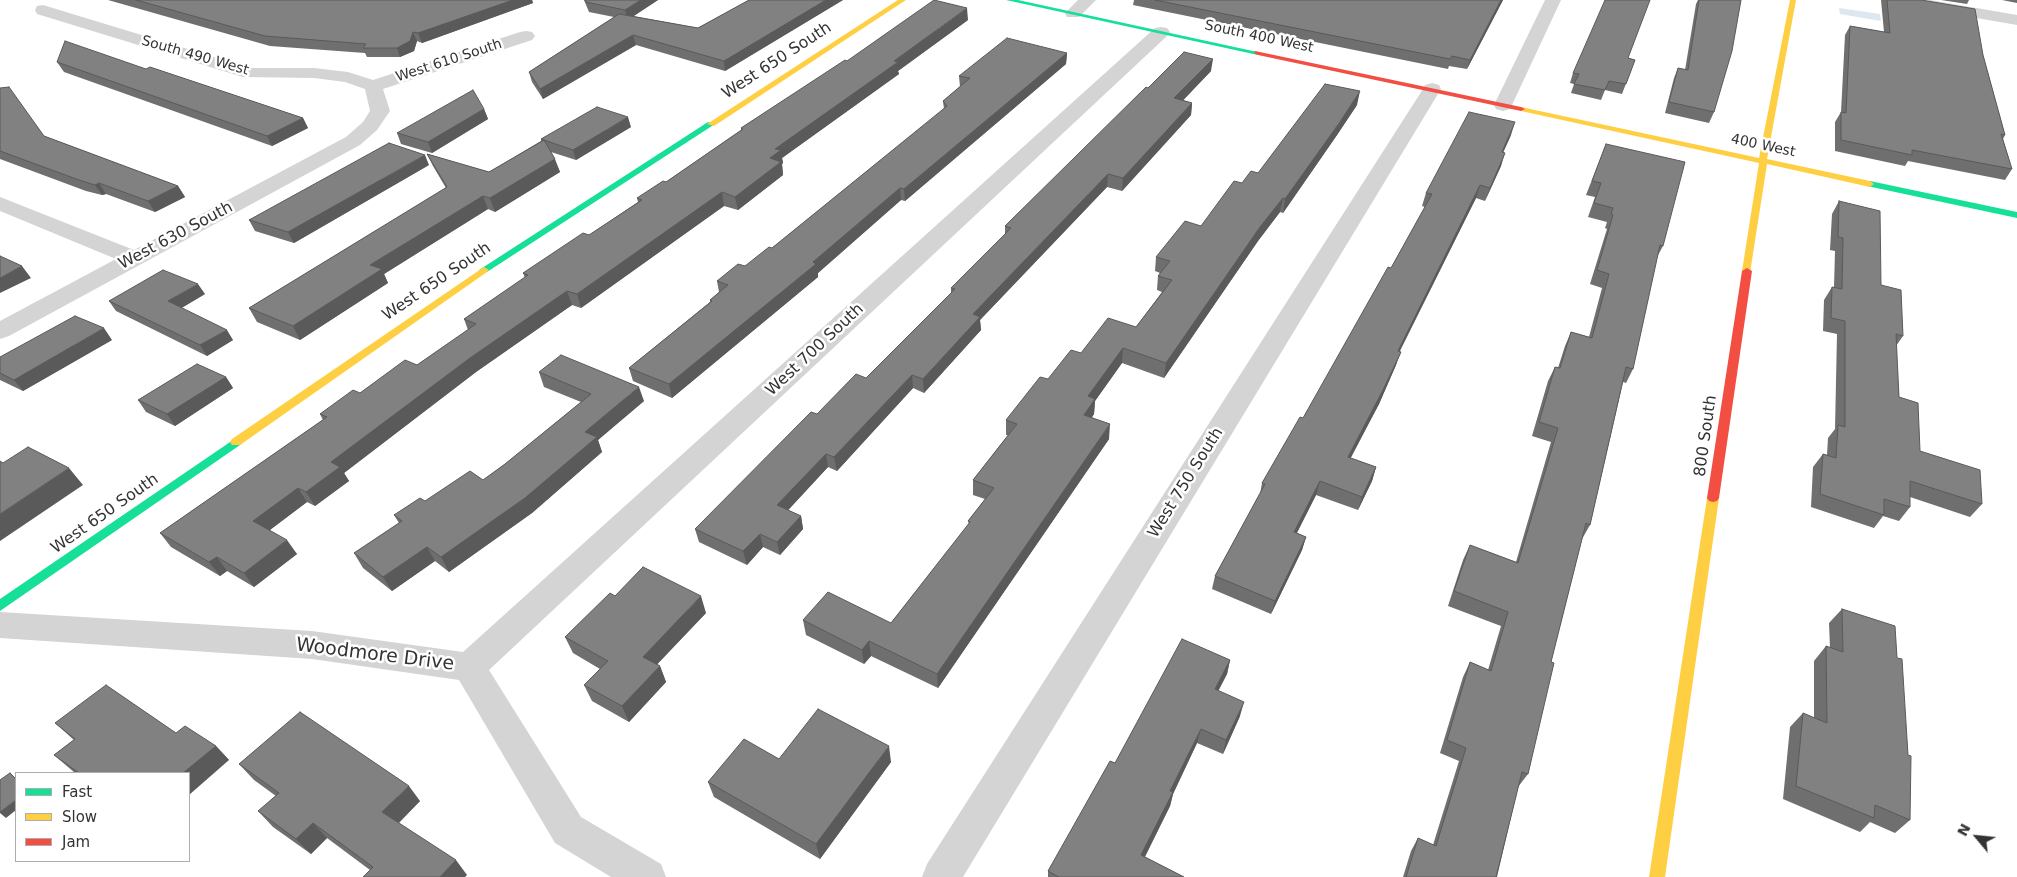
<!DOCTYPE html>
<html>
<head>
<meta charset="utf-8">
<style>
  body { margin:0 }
  #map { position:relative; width:2017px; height:877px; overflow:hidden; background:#fff; font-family:"DejaVu Sans",sans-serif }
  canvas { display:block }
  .legend { position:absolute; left:15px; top:772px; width:175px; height:90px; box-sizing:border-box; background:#fff; border:1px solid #adadad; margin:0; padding:6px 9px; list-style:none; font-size:15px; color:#333 }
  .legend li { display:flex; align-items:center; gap:10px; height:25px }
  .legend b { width:25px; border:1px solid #adadad }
  .north { position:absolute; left:1952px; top:812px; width:50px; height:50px; -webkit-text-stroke:4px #fff; paint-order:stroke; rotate:298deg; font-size:14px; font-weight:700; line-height:20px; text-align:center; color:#333 }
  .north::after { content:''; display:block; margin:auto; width:18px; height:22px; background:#333; clip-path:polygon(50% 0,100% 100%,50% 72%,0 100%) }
</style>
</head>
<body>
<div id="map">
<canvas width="2017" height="877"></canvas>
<ul class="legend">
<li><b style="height:6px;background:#16e098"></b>Fast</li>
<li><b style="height:6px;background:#ffcf43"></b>Slow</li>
<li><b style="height:6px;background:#f24e42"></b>Jam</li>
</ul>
<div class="north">N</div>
</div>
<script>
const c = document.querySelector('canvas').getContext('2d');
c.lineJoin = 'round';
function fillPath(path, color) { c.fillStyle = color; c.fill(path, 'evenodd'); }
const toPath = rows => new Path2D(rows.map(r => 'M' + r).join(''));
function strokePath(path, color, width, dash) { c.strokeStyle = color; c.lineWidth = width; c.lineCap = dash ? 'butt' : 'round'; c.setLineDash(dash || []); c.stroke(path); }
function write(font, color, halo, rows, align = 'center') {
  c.font = font + ' "DejaVu Sans",sans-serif'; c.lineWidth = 5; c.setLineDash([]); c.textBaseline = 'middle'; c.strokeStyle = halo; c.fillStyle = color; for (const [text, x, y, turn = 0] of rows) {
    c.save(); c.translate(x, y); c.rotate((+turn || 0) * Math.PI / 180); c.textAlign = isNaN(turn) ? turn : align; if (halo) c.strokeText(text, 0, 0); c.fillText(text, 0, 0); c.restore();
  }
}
fillPath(toPath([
  [1839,8,1880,14,1881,21,1840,14]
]), '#dde7ef');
fillPath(toPath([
  [1078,0,1096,0,1079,17,1067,17,1065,13,1078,0],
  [1545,0,1561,0,1512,105,1510,109,1503,111,1496,109,1494,105,1545,0],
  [1893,0,1930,0,2017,15,2017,25,1901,5,1893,0],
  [43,5,250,68,314,68,348,72,373,80,520,32,526,31,532,32,535,36,532,40,383,89,390,111,377,130,360,145,9,336,0,339,0,321,116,259,0,211,0,197,134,250,346,137,363,122,370,111,365,89,345,82,314,78,243,77,37,14,35,10,37,6,43,5],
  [1161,27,1167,28,1170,32,1167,36,489,670,581,817,661,864,666,877,611,877,555,843,459,680,312,659,0,638,0,612,312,631,463,652,1155,28,1161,27],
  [1432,83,1439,85,1441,89,963,877,922,877,927,864,1423,89,1425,85,1432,83]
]), '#d4d4d4');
fillPath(toPath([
  [1006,0,1018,0,1262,53,1258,55,1006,0],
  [708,122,715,124,487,272,481,272,479,270,708,122],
  [1870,181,2017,212,2017,218,1867,186,1867,182,1870,181],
  [236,438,240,439,242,442,240,445,0,611,0,599,236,438]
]), '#16e098');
fillPath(toPath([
  [898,0,906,0,714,126,707,124,898,0],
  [1790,0,1796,0,1767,159,1870,181,1874,184,1870,187,1767,164,1750,273,1744,273,1742,271,1759,163,1521,111,1517,109,1521,107,1759,158,1790,0],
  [484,267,489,270,487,272,240,445,232,445,230,442,232,439,484,267],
  [1713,494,1717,495,1719,498,1665,877,1649,877,1707,498,1709,495,1713,494]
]), '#ffcf43');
fillPath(toPath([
  [1255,51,1521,107,1525,109,1521,111,1258,55,1254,53,1255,51],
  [1747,268,1752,271,1719,498,1717,501,1713,502,1709,501,1707,498,1742,271,1747,268]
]), '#f24e42');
fillPath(toPath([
  [108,0,532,0,533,3,422,43,417,41,414,51,400,57,367,57,365,53,270,46],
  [584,0,658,0,633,16,698,28,749,0,843,0,725,71,636,45,543,99,532,82,529,72,614,17,589,12],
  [1134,0,1503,0,1467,69,1449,66,1448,69,1133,5],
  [1698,0,1741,0,1714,112,1709,123,1665,113,1674,78,1678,68,1685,70,1696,4],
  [1881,0,1921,0,1983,55,2005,135,2003,139,2012,169,2005,180,1908,161,1905,166,1835,151,1835,122,1841,112,1845,35,1850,26,1884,32],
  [1941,0,1969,0,1967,4],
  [2002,0,2017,0,2017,3],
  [968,20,898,71,899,74,782,158,783,163,782,164,783,175,738,210,724,206,581,308,572,305,476,372,344,473,349,481,315,506,307,502,270,530,297,554,254,587,227,571,220,576,171,547,160,533,323,420,320,414,360,393,417,365,468,330,464,319,525,278,523,273,589,235,638,202,637,198,666,182,741,130,741,128,847,61],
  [1067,53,1066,64,905,201,901,200,818,273,818,277,672,398,633,381,629,368,710,302,710,300,719,292,717,281,745,266,772,248,944,109,943,101,960,87,959,76],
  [1628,58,1635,60,1622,94,1605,90,1601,100,1571,93,1574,84,1570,83,1573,73],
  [57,62,146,69,303,118,308,128,272,146,64,72],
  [1211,71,1183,100,1192,103,1191,115,1122,191,1107,187,980,320,981,330,924,393,913,388,837,471,828,467,788,510,801,516,803,529,780,555,763,547,747,565,699,542,695,529,817,414,866,378,951,293,951,288,1005,234,1005,226,1148,88],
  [0,88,44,136,178,186,185,197,155,212,106,194,102,195,86,191,0,159],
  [1357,105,1337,135,1283,213,1280,212,1258,241,1164,378,1122,363,1095,401,1094,414,1092,417,1109,439,938,688,871,656,864,664,806,635,803,620,891,623,969,524,968,521,985,499,973,495,973,480,1008,435,1006,435,1006,420,1048,379,1081,353,1136,327,1162,292,1157,290,1158,276,1160,273,1155,271,1156,257,1201,226,1242,183,1258,173],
  [484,109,488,119,432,153,401,144,397,133],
  [631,127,576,160,551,152,560,172,495,212,488,209,384,274,388,283,300,340,257,322,249,308,446,188,433,166,427,154,489,172,541,141,541,139],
  [1511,135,1503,153,1501,166,1485,201,1476,198,1400,351,1396,365,1379,404,1350,458,1376,467,1372,481,1358,510,1316,495,1297,533,1306,537,1302,550,1271,614,1212,589,1215,576,1260,494,1262,483,1303,418,1391,268,1425,207,1422,206,1426,193],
  [1606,144,1663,246,1657,257,1633,369,1626,383,1623,382,1590,525,1582,539,1551,662,1528,774,1518,787,1497,877,1403,877,1411,851,1418,838,1433,845,1459,761,1440,753,1463,677,1470,662,1488,670,1501,626,1448,606,1463,560,1470,545,1516,562,1551,442,1532,436,1548,381,1555,367,1558,368,1565,346,1571,332,1589,337,1602,288,1590,284,1607,229,1605,228,1607,222,1588,217,1595,197,1586,195],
  [429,165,294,243,255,231,249,220],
  [1839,201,1881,285,1903,336,1896,346,1899,397,1920,451,1982,504,1970,517,1910,497,1910,507,1899,521,1883,516,1874,528,1811,507,1813,467,1823,454,1827,455,1828,438,1835,429,1837,334,1823,331,1824,300,1832,287,1834,287,1835,251,1830,250,1832,214],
  [205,294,181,308,233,340,207,356,116,311,109,301],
  [112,340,23,391,0,380,0,357],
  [539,372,644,401,598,440,602,452,532,513,449,572,435,561,392,591,363,568,354,553,399,523,394,515,425,501,483,480,505,464,581,402,544,387],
  [226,377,233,388,175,426,146,412,138,400],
  [615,596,706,613,657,664,660,666,666,682,629,722,592,701,584,685,600,669,573,653,565,637],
  [1842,609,1910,820,1895,833,1870,822,1860,832,1783,799,1790,727,1803,713,1814,718,1814,661,1826,646,1830,648,1829,623],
  [1230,660,1227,674,1218,691,1240,716,1223,754,1197,743,1173,794,1170,806,1145,857,1184,877,1048,877,1048,871,1115,763],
  [55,723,216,746,229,760,189,773,75,773,54,755,74,740],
  [779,759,891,762,820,859,714,797,708,782],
  [239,764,420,801,399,823,467,875,370,870,327,838,311,854,273,827,258,811,276,796,254,780]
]), '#6f6f6f');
fillPath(toPath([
  [513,0,532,0,533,3,422,43,418,33],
  [641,0,658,0,628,20,625,10],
  [826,0,843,0,725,71,724,61],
  [1501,0,1503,0,1467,69,1470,60],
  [967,8,968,20,898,71,899,74,782,158,783,163,782,164,783,175,738,210,735,197,770,158,775,149],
  [413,32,417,41,414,51,400,57,397,48],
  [633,35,636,45,543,99,540,89],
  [1067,53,1066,64,905,201,904,189],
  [1213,59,1211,71,1173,111,1174,98],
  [1360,91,1357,105,1337,135,1283,213,1285,199],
  [1192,103,1191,115,1122,191,1123,178],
  [484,109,488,119,432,153,428,142],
  [628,117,631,127,576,160,573,150],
  [303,118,308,128,272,146,267,136],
  [1515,122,1511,135,1497,165,1502,152],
  [1505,153,1501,166,1485,201,1490,188],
  [425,155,429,165,294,243,288,232],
  [555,159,560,172,495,212,490,198],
  [1108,174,1107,187,980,320,981,330,924,393,923,379,973,314],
  [99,183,106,194,102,195,95,185],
  [1480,185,1476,198,1393,364,1398,351],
  [178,186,185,197,155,212,148,201],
  [900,188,901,200,818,273,818,277,672,398,669,384],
  [722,192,724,206,581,308,577,294],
  [483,196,488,209,384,274,388,283,300,340,293,326,370,265],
  [1283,198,1280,212,1258,241,1164,378,1166,363,1260,227],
  [22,266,31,278,0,293,0,278],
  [198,284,205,294,175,312,168,301],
  [567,291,572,305,476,372,344,473,349,481,315,506,306,492,331,462,470,358],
  [104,328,112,340,23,391,14,380],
  [227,330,233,340,207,356,200,345],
  [1123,348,1122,363,1095,401,1094,414,1083,430,1084,415,1088,396],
  [1401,352,1396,365,1379,404,1344,471,1348,457],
  [912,375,913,388,837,471,834,457],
  [226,377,233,388,175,426,167,414],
  [639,387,644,401,598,440,602,452,532,513,449,572,441,557,585,432],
  [1110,424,1109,439,938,688,937,674],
  [826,454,828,467,780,519,777,505],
  [1376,467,1372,481,1358,510,1362,497],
  [69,468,83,485,0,541,0,514],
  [1320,481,1316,495,1290,546,1294,532],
  [298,488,307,502,263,535,253,521],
  [801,516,803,529,780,555,777,542],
  [760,534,763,547,747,565,743,551],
  [1306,537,1302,550,1271,614,1275,601],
  [287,540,297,554,254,587,244,573],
  [427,547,435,561,392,591,383,577],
  [217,557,227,571,220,576,209,562],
  [701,596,706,613,649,673,643,657],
  [869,641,871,656,864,664,862,650],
  [1230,660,1227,674,1212,703,1215,689],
  [660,666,666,682,629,722,622,706],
  [1244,702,1240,716,1223,754,1226,740],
  [1201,729,1197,743,1173,794,1170,806,1139,868,1141,855,1170,791],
  [216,746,229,760,189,795,189,773,183,773],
  [889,746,891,762,820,859,816,844],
  [409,786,420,801,394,827,382,812],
  [16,800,16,810,6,818,0,813,0,812],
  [313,823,327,838,311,854,296,839],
  [456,860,467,875,465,877,440,877]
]), '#5a5a5a');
const building = toPath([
  [136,0,513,0,418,33,413,32,410,41,397,48,363,48,366,44,265,36,136,0],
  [585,0,641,0,625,10,586,2,585,0],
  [749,0,826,0,724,61,633,35,540,89,529,72,619,14,698,28,749,0],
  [934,0,967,8,894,61,898,62,775,149,781,150,770,158,781,162,735,197,722,192,577,294,567,291,470,358,331,462,340,467,306,492,298,488,253,521,287,540,244,573,217,557,209,562,160,533,327,417,320,414,353,390,360,393,405,360,417,365,476,324,464,319,528,275,523,273,583,233,589,235,642,200,637,198,663,181,666,182,743,129,741,128,845,60,847,61,934,0],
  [1155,0,1501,0,1470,60,1452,56,1450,59,1155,0],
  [1605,0,1650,0,1628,58,1635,60,1626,84,1609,81,1605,90,1574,84,1579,74,1573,73,1605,0],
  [1699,0,1741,0,1732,51,1714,112,1669,102,1678,68,1688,70,1699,0],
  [1887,0,1921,0,1975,9,1983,55,2005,135,2001,134,2012,169,1912,150,1912,155,1841,140,1841,112,1846,113,1850,26,1890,33,1887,0],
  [1007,38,1067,53,904,189,900,188,813,262,816,264,669,384,629,368,712,301,710,300,728,285,717,281,738,264,745,266,769,247,772,248,947,106,943,101,970,78,959,76,1007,38],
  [65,41,146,69,150,67,303,118,267,136,57,62,65,41],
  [1184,52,1213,59,1174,98,1192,103,1123,178,1108,174,973,314,980,317,923,379,912,375,834,457,826,454,777,505,801,516,777,542,760,534,743,551,695,529,811,412,817,414,856,374,866,378,955,289,951,288,1011,228,1005,226,1146,87,1148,88,1184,52],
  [1325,84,1360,91,1340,122,1285,199,1283,198,1260,227,1166,363,1123,348,1088,396,1095,399,1084,415,1110,424,937,674,869,641,862,650,803,620,828,592,891,623,970,522,968,521,994,488,973,480,1017,424,1006,420,1040,377,1048,379,1071,350,1081,353,1108,318,1136,327,1172,280,1158,276,1170,261,1156,257,1185,221,1201,226,1234,181,1242,183,1251,171,1258,173,1325,84],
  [9,87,44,136,178,186,148,201,99,183,95,185,79,180,0,151,0,88,9,87],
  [473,90,484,109,428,142,397,133,473,90],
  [597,107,628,117,573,150,541,139,597,107],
  [1469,112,1515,122,1502,152,1505,153,1490,188,1480,185,1398,351,1401,352,1383,390,1348,457,1376,467,1362,497,1320,481,1294,532,1306,537,1275,601,1215,576,1265,484,1262,483,1300,417,1303,418,1388,267,1391,268,1432,194,1426,193,1469,112],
  [544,140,555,159,490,198,483,196,370,265,382,269,293,326,249,308,447,187,427,154,489,172,544,140],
  [389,143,425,155,288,232,249,220,389,143],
  [1606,144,1685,162,1663,246,1660,245,1633,369,1626,367,1590,525,1586,523,1551,662,1554,663,1528,774,1522,772,1496,877,1406,877,1418,838,1436,846,1466,748,1447,740,1470,662,1491,671,1508,612,1454,591,1470,545,1518,563,1558,428,1539,422,1555,367,1560,368,1571,332,1592,338,1609,274,1597,270,1613,215,1611,214,1613,208,1594,203,1601,183,1592,181,1606,144],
  [1839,201,1880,211,1881,285,1901,290,1903,336,1896,334,1899,397,1918,403,1920,451,1980,470,1982,504,1910,481,1910,507,1884,499,1884,515,1820,494,1823,454,1836,458,1838,425,1845,427,1845,321,1831,318,1832,287,1842,289,1843,238,1838,237,1839,201],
  [0,256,22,266,0,278,0,256],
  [163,270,198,284,168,301,227,330,200,345,109,301,163,270],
  [75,316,104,328,14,380,0,373,0,357,75,316],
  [561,355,639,387,585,432,597,437,525,498,441,557,427,547,383,577,354,553,402,521,394,515,420,498,425,501,470,471,483,480,505,464,591,394,539,372,561,355],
  [197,364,226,377,167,414,138,400,197,364],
  [28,447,69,468,0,514,0,461,3,463,28,447],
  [643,567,701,596,643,657,660,666,622,706,584,685,608,661,565,637,610,593,615,596,643,567],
  [1842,609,1895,626,1897,658,1902,659,1908,755,1911,756,1910,820,1875,805,1874,818,1796,786,1803,713,1827,723,1826,646,1843,652,1842,609],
  [1182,639,1230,660,1215,689,1244,702,1226,740,1201,729,1170,791,1173,792,1141,855,1184,877,1059,877,1048,871,1110,761,1115,763,1182,639],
  [106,685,176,733,185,726,216,746,183,773,79,773,54,755,75,739,55,723,106,685],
  [818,709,889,746,816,844,708,782,744,739,779,759,818,709],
  [300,712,409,786,382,812,456,860,440,877,363,877,373,867,313,823,296,839,258,811,279,793,239,764,300,712],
  [10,773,16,779,16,800,0,812,0,780,10,773]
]);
fillPath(building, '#818181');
strokePath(building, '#5a5a5a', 1);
write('14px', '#333', '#fff', [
  ["South 400 West",1259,37,12],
  ["South 490 West",195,56,16],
  ["West 610 South",449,61,-18],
  ["400 West",1763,146,12]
]);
write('16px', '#333', '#fff', [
  ["West 650 South",777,61,-33],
  ["West 630 South",176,236,-28],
  ["West 650 South",437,282,-34],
  ["West 700 South",815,350,-43],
  ["800 South",1706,436,-82],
  ["West 750 South",1186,483,-58],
  ["West 650 South",105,514,-35]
]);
write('19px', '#333', '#fff', [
  ["Woodmore Drive",375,655,7]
]);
</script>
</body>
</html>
